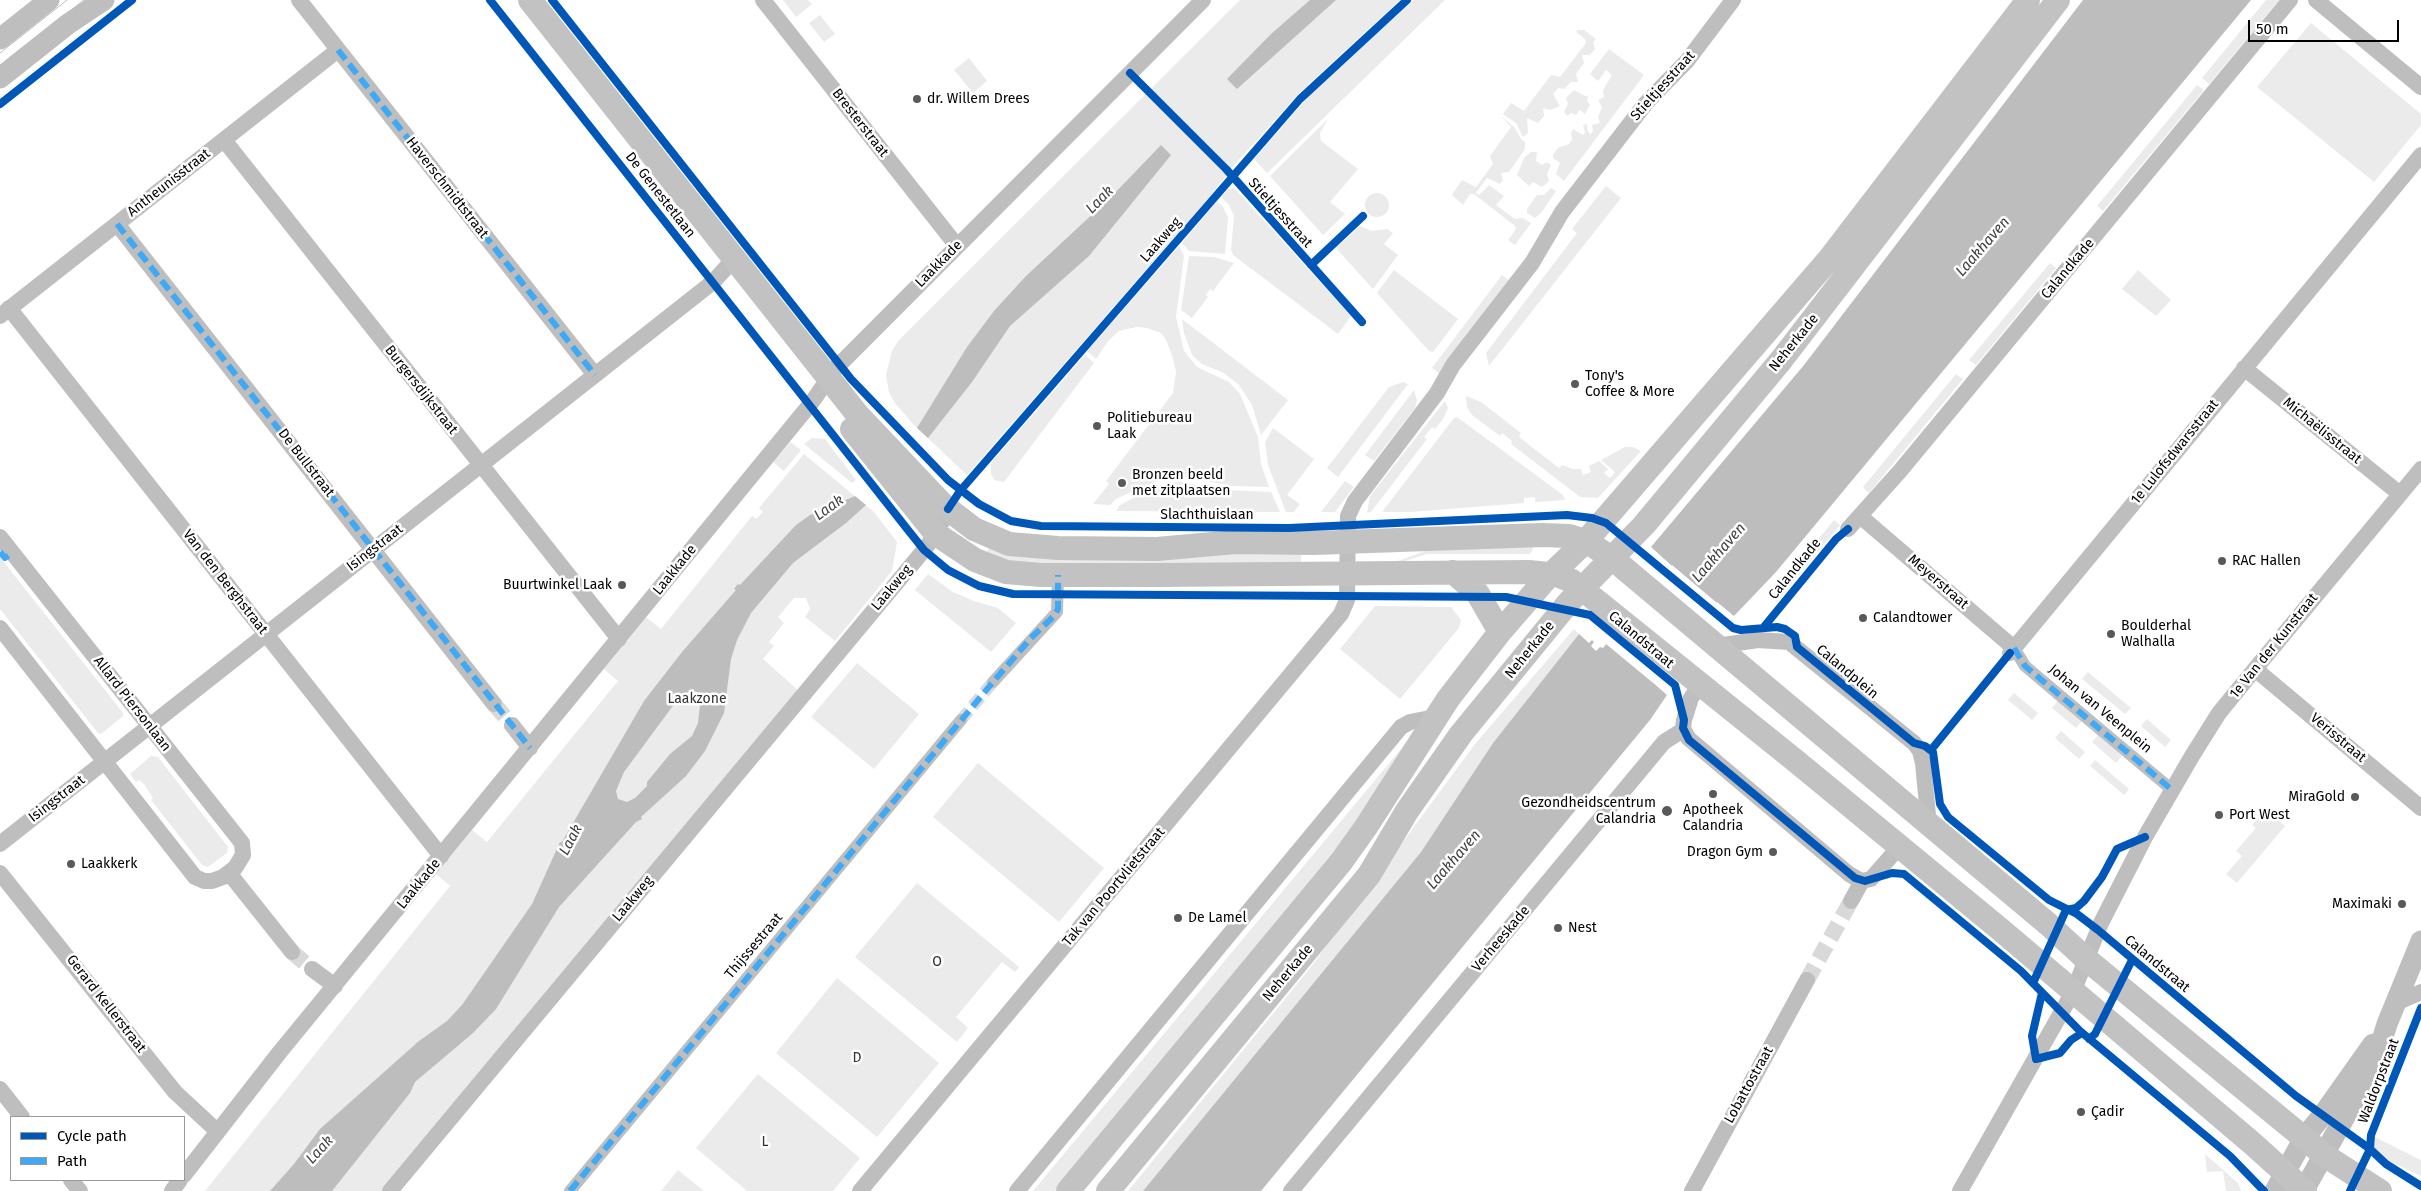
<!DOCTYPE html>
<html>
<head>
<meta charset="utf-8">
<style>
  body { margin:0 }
  #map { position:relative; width:2421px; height:1191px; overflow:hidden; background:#fff; font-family:"Fira Sans",sans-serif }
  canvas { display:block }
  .legend { position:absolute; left:10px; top:1116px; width:175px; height:65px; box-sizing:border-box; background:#fff; border:1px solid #999; margin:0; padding:6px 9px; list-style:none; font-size:15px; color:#000 }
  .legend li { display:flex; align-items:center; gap:10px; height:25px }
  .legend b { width:25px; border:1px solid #999 }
  .scale { position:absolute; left:2248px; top:20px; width:151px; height:22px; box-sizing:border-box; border:2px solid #000; border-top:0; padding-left:6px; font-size:15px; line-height:18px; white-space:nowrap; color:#000; -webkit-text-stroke:4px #fff; paint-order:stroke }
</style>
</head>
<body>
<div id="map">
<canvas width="2421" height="1191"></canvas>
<ul class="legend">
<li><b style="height:6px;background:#0057b8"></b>Cycle path</li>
<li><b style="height:6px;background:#3fa9f5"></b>Path</li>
</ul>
<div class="scale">50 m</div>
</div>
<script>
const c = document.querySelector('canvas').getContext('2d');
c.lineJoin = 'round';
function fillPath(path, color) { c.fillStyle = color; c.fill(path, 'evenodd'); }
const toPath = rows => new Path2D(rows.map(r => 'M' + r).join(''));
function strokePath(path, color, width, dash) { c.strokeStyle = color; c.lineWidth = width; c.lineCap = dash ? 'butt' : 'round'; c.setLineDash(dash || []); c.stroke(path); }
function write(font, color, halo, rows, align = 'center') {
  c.font = font + ' "Fira Sans",sans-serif'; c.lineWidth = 5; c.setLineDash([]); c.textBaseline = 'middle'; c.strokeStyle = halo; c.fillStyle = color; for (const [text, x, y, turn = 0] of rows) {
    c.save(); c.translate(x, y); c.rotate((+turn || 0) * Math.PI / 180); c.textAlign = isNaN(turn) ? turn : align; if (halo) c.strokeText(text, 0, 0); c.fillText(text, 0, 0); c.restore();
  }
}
fillPath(toPath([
  [783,0,808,0,812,4,796,17],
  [1240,0,1400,0,1300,92,1235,164,1211,195,967,475,915,426,894,402,889,392,886,375,892,351,898,341],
  [1414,0,1445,0,1267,173,1254,159,1316,88],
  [2266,0,2279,0,2209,84,2202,78],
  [820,15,835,34,824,42,809,23],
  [2311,23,2421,114,2421,125,2374,182,2257,87],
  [1578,30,1584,30,1596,39,1593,42,1595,49,1590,55,1582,55,1584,63,1576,74,1578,82,1571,82,1564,89,1558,88,1553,94,1560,106,1550,110,1543,108,1544,116,1538,123,1527,118,1528,133,1523,137,1516,123,1503,114,1511,103,1524,111,1551,75,1560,77,1586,43,1585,39,1576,32],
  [1609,49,1644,75,1564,181,1556,174,1560,163,1553,158,1553,155,1558,148,1569,144,1572,140,1571,133,1573,129,1583,135,1585,132,1583,125,1587,124,1588,132,1591,134,1593,131,1592,125,1600,123,1598,117,1602,107,1598,100,1604,97,1603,90,1612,75,1606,70,1598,81,1590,74],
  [969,58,987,81,973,93,954,70],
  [2197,85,2204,90,2103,211,2097,206],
  [1574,90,1587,97,1589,94,1587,101,1590,105,1585,114,1580,110,1576,115,1571,113,1567,116,1564,112,1568,104,1566,98],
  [1501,116,1515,128,1521,139,1525,142,1525,149,1509,172,1501,173,1503,180,1500,184,1487,178,1476,193,1479,195,1489,185,1504,196,1496,205,1515,219,1523,218,1531,223,1515,245,1508,240,1516,229,1515,226,1474,194,1470,194,1463,205,1452,195,1462,180,1476,187,1493,164,1490,156,1511,127],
  [1328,119,1320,133,1321,141,1358,169,1330,202,1345,214,1323,235,1270,176],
  [1531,152,1537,152,1536,161,1542,165,1547,162,1551,165,1547,174,1549,181,1542,187,1533,182,1529,186,1517,175,1524,158],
  [1606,186,1621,198,1489,366,1486,353,1577,233,1572,229],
  [1234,188,1351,316,1338,334,1233,255,1231,250,1234,216,1229,205,1221,197,1228,189],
  [1551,188,1556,191,1541,213,1535,218,1527,213,1527,209,1537,195,1544,195],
  '1365 205a12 12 0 1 1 24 0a12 12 0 1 1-24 0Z',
  [1217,201,1223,207,1228,217,1225,254,1189,251,1182,243],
  [1360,226,1372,231,1387,229,1393,233,1384,244,1398,255,1373,289,1336,248],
  [1179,246,1184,256,1176,317,1184,351,1197,367,1229,382,1240,394,1258,437,1261,464,1269,487,1232,486,1176,475,1139,488,1116,499,1110,505,1093,504,1109,484,1106,481,1173,393,1176,372,1172,355,1166,340,1161,333,1147,328,1136,327,1119,331,1108,341,1096,359,1087,351],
  [1189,256,1214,257,1234,263,1213,291,1210,289,1206,295,1208,297,1192,318,1181,310],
  [2050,263,2056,268,1976,365,1969,360],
  [1394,270,1458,319,1433,352,1429,351,1377,293],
  [2138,270,2171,300,2156,316,2122,289],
  [1502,275,1511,282,1440,374,1432,368],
  [1182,319,1288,400,1261,435,1252,405,1239,385,1224,373,1202,364,1192,355,1184,333],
  [1085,355,1094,363,1004,482,994,480,991,474,991,463],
  [1956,374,1963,379,1869,493,1863,487],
  [1403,382,1408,384,1338,477,1327,468,1389,387],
  [1414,390,1417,400,1415,408,1374,461,1365,455],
  [1466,396,1481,402,1521,433,1519,437,1559,468,1562,465,1573,469,1581,469,1583,475,1591,472,1589,466,1599,461,1608,469,1604,473,1610,478,1615,472,1601,460,1625,447,1633,447,1641,451,1598,498,1580,497,1511,444,1512,441,1502,433,1500,436,1472,415,1467,407],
  [1445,401,1448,408,1443,419,1435,429,1432,427,1424,437,1427,439,1371,512,1367,513,1370,496],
  [1457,417,1563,495,1565,500,1535,502,1535,497,1524,498,1524,503,1411,512,1382,512,1454,418],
  [1273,428,1314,459,1287,495,1300,504,1294,512,1286,512,1268,465,1265,442],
  [812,438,825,439,856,480,852,483,804,444],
  [790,442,801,450,784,471,773,462],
  [804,454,874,512,897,542,892,571,835,641,805,617,810,609,806,598,794,598,778,617,784,623,769,642,774,646,763,659,799,691,383,1191,205,1191,450,886,436,874,472,830,487,842,618,681,604,669,646,617,661,629,752,516,756,519,763,512,759,508],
  [1345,481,1354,487,1335,512,1321,512],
  [1181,482,1228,490,1271,492,1280,512,1116,511,1120,505,1139,495,1170,483],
  [1834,520,1840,525,1777,602,1770,597],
  [1535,545,1530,554,1427,554,1399,563,1378,561,1398,561,1425,551],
  [989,546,1301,553,1301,565,1014,563,987,552],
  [0,557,123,713,123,716,101,734,98,733,0,609],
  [928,574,953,592,974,601,998,608,1016,623,991,652,915,590],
  [1375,606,1451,607,1461,620,1459,628,1400,699,1340,649],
  [1574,629,1579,634,1493,743,1421,852,1143,1191,1128,1191,1307,972,1475,744],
  [857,663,919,714,874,769,811,717],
  [2088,672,2131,708,2125,714,2082,679],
  [2014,693,2038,713,2032,720,2008,700],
  [2058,700,2082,721,2076,728,2052,708],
  [2147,719,2171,740,2165,747,2141,726],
  [2061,731,2085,752,2079,759,2055,738],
  [2098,735,2122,756,2116,763,2092,742],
  [1406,743,1408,743,1379,789,1327,863,1055,1191,1033,1191],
  [151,756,158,757,228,847,227,853,208,867,202,865,151,800,153,798,144,784,139,780,136,782,130,774],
  [2095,760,2129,789,2124,795,2090,766],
  [978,763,1104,868,1059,922,933,817],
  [2265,809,2285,826,2237,883,2226,874,2242,856,2236,851,2256,828,2252,825],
  [917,883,1019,967,1015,972,1002,962,956,1017,968,1028,957,1042,855,957],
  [837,978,939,1063,877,1137,776,1053],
  [758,1074,860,1158,833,1191,747,1191,696,1148],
  [2371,1135,2421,1160,2421,1176,2364,1149],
  [2205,1154,2238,1183,2241,1191,2226,1191,2223,1171,2207,1172],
  [678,1170,704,1191,661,1191]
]), '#ebebeb');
fillPath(toPath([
  [1310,0,1336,0,1237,89,1227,79,1271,34],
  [2083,0,2251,0,1776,572,1734,616,1717,602,1651,681,1667,695,1650,720,1261,1191,1143,1191,1421,852,1493,743,1579,634,1589,643,1592,640,1594,642,1591,646,1596,651,1600,647,1603,648,1672,566,1651,547,1804,365],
  [1161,145,1171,155,1089,256,1010,326,972,382,928,438,917,428,967,347,994,311,1026,276,1112,196],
  [855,496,866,505,846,523,793,563,751,613,737,640,731,659,724,713,705,751,686,776,641,817,642,819,636,822,559,907,496,1009,473,1033,415,1082,410,1093,332,1191,270,1191,294,1164,320,1129,419,1041,447,1021,462,1005,532,904,560,842,562,842,644,701,682,652,736,590,734,589,738,584,740,585,796,525,810,515],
  [691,691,697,692,701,697,698,723,692,736,670,754,647,782,647,786,635,798,627,802,618,799,616,791,624,772,672,707,684,694]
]), '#bdbdbd');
fillPath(toPath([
  [1672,565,1717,603,1652,682,1606,644]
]), '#fff');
strokePath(toPath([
  [961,720,993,682]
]), '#d9d9d9', 12, [12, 6]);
strokePath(toPath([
  [494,704,512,725],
  [292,952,312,969],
  [1807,980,1851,901]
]), '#d9d9d9', 16, [16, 8]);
strokePath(toPath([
  [2014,648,2025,666,2171,789],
  [993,682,1057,612,1058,575],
  [570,1191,961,720]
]), '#bebebe', 12);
strokePath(toPath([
  [299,0,595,375],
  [763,0,957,246],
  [2316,0,2421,87],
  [224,140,619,639],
  [117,224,494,704],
  [9,308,441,856],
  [0,316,338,50],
  [2244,368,2400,494],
  [1860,516,2014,648],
  [1848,529,1900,471,2290,0],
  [0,537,242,843,243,855,235,868,223,877,212,881,204,881,195,877,0,628],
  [1716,646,1758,640,1789,642,1914,743,1920,751,1923,763,1929,826],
  [2010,653,2421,155],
  [2255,669,2421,808],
  [1700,685,1691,698,1684,720,1683,728,1688,738,1849,874,1861,881,1871,879,1900,846],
  [512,725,530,748],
  [0,844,713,282,734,259],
  [0,873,175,1092,217,1131],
  [229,873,292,952],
  [1851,901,1862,881],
  [312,969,335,986],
  [2396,1003,2421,992],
  [0,1089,22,1117],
  [184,1175,279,1053,812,402,835,369,1203,0],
  [71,1180,80,1191],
  [172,1191,180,1180],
  [390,1191,924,550,936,534,948,509],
  [860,1191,1341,614,1347,600,1348,516,1355,501,1437,393,1453,365,1532,263,1562,212,1646,103,1687,61,1733,0],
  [1017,1191,1401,727,1410,722,1435,717],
  [1291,1191,1664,742,1683,730],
  [1692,1191,1807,980],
  [1960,1191,2073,992,2101,923,2145,837,2192,756,2219,713,2255,669,2421,469]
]), '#bebebe', 16);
strokePath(toPath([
  [0,39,49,0],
  [0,78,68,24,104,0],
  [2304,1190,2375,1063,2387,1024,2421,941],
  [2275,1191,2304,1138,2322,1116,2373,1044]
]), '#bebebe', 21);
strokePath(toPath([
  [530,0,857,414,944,506,974,529,1009,544,1058,548,1157,549,1235,542,1314,543,1542,535,1569,536,1586,541,1613,559,2048,924,2086,959,2304,1138,2324,1155,2380,1191],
  [852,429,936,534,975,560,1006,572,1041,575,1157,575,1529,572,1557,575,1572,581,1797,762,2001,930,2253,1144,2305,1191],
  [1453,572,1478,594,1500,632],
  [1068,1191,1341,862,1366,827,1448,699,1500,632,1546,579,1586,541,1830,258,2028,0],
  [1108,1191,1369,875,1407,811,1461,734,1569,602,1644,525,1782,359,2058,0]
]), '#c2c2c2', 24);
strokePath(toPath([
  [0,53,67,0],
  [0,66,84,0]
]), '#bebebe', 1);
strokePath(toPath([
  [338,50,595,375],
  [117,224,530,748],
  [0,552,5,558,13,553],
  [2014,648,2025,666,2171,789],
  [570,1191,993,682,1031,638,1054,616,1058,609,1058,575]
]), '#3fa9f5', 6, [12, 6]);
strokePath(toPath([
  [490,0,908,530,924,550,948,570,979,586,1013,594,1506,597,1590,615,1675,685,1684,720,1683,728,1689,740,1855,878,1865,881,1892,873,1904,874,2021,971,2080,1031,2230,1156,2264,1191],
  [552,0,851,379,948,480,979,504,1011,521,1041,526,1289,528,1567,515,1592,518,1606,523,1733,628,1741,630,1777,627,1785,629,1795,636,1797,647,1914,743,1925,746,1933,752,1940,804,1948,817,2049,900,2077,914,2098,930,2296,1096,2370,1149,2386,1164,2421,1186],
  [1130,73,1226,169,1362,322],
  [0,104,132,0],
  [1311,265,1363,216],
  [948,509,960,491,1300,99,1407,0],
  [1763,628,1836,539,1848,529],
  [1931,750,2010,653],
  [2033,983,2066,910,2076,908,2084,901,2102,877,2117,849,2145,837],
  [2042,993,2032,1036,2036,1059,2060,1053,2071,1040,2082,1033],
  [2089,1039,2095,1034,2132,960],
  [2350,1191,2370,1149,2371,1135,2421,1008]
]), '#0057b8', 8);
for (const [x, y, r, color] of [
  [917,99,5,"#595959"],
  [1575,384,5,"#595959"],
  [1097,426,5,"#595959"],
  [1122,483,5,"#595959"],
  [2222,561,5,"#595959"],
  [622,585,5,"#595959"],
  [1863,618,5,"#595959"],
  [2111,634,5,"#595959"],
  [1713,794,5,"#595959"],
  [2355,797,5,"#595959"],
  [1667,811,6,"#595959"],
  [2219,815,5,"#595959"],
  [1773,852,5,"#595959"],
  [71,864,5,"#595959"],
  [2402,904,5,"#595959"],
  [1178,918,5,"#595959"],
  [1558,928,5,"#595959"],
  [2081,1112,5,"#595959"]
]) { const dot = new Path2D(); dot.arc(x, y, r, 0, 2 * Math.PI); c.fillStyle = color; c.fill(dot); strokePath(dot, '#fff', 2); }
write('14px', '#000', '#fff', [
  ["Stieltjesstraat",1663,86,-48],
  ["Bresterstraat",860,123,52],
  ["Antheunisstraat",169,183,-38],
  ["Haverschmidtstraat",447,188,52],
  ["De Genestetlaan",660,195,52],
  ["Stieltjesstraat",1280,213,48],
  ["Laakweg",1161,240,-49],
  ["Laakkade",939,264,-45],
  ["Calandkade",2068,269,-50],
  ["Neherkade",1794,343,-51],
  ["Burgersdijkstraat",421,390,52],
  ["Michaëlisstraat",2322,431,39],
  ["1e Lulofsdwarsstraat",2175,452,-51],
  ["De Bullstraat",306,463,52],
  ["Slachthuislaan",1207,515],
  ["Isingstraat",375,548,-38],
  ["Calandkade",1795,569,-51],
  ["Laakkade",675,570,-51],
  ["Van den Berghstraat",225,582,52],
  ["Meyerstraat",1938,582,41],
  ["Laakweg",892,588,-50],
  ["Calandstraat",1641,640,40],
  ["1e Van der Kunstraat",2274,646,-51],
  ["Neherkade",1530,650,-51],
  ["Calandplein",1847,672,40],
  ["Allard Piersonlaan",132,704,52],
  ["Johan van Veenplein",2100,709,40],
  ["Verisstraat",2338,738,40],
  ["Isingstraat",57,799,-38],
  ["Laakkade",419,884,-51],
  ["Tak van Poortvlietstraat",1114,887,-50],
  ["Laakweg",633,899,-50],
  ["Verheeskade",1501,939,-50],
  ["Thijssestraat",754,946,-50],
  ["Calandstraat",2157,964,40],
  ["Neherkade",1288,973,-50],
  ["Gerard Kellerstraat",106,1004,52],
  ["Waldorpstraat",2379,1081,-69],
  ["Lobattostraat",1749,1085,-61]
]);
write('14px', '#000', '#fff', [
  ["dr. Willem Drees",927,99],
  ["Tony's",1585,376],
  ["Coffee & More",1585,392],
  ["Politiebureau",1107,418],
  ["Laak",1107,434],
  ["Bronzen beeld",1132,475],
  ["met zitplaatsen",1132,491],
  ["RAC Hallen",2232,561],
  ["Buurtwinkel Laak",612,585,"right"],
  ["Calandtower",1873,618],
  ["Boulderhal",2121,626],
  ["Walhalla",2121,642],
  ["MiraGold",2345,797,"right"],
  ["Gezondheidscentrum",1656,803,"right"],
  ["Calandria",1656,819,"right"],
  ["Apotheek",1713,810,"center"],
  ["Calandria",1713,826,"center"],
  ["Port West",2229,815],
  ["Dragon Gym",1763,852,"right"],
  ["Laakkerk",81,864],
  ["Maximaki",2392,904,"right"],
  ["De Lamel",1188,918],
  ["Nest",1568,928],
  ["Çadir",2091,1112]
], 'left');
write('14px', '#313131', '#fff', [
  ["Laakzone",697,699],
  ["O",937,962],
  ["D",857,1058],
  ["L",765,1142]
]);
write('italic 15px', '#424242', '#fff', [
  ["Laak",1100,200,-46],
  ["Laakhaven",1983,247,-49],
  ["Laak",829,508,-36],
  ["Laakhaven",1719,553,-49],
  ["Laak",571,840,-62],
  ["Laakhaven",1454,860,-49],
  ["Laak",320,1150,-48]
]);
</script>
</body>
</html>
